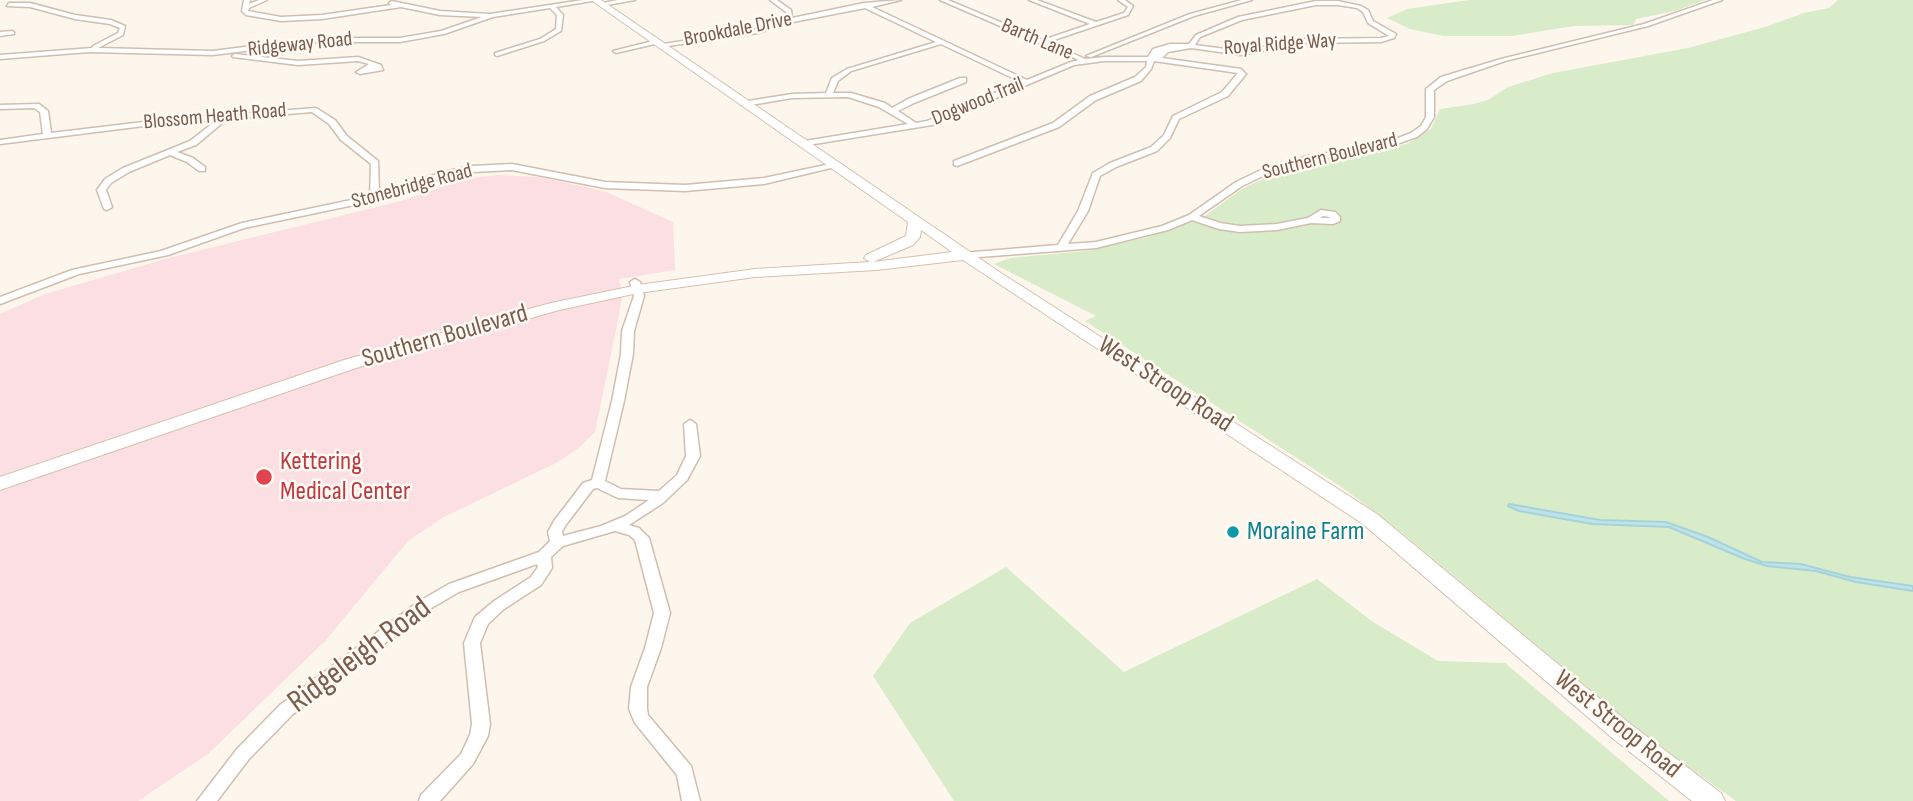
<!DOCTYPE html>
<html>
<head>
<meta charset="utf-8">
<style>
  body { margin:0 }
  canvas { display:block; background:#fdf6ec }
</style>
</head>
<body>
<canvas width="1913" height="801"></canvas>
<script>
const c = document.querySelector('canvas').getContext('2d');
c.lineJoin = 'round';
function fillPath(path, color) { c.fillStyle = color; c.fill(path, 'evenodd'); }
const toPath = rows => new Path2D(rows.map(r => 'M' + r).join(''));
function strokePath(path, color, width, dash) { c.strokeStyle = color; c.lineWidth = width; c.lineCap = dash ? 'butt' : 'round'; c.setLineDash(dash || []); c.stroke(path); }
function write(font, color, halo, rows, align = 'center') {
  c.font = font + ' "Sofia Sans Condensed",sans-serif'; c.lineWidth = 5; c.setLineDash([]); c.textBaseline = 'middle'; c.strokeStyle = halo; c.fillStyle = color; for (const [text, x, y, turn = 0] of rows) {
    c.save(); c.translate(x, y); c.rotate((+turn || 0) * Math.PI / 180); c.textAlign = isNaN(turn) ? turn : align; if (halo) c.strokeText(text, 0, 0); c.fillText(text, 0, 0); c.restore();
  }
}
fillPath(toPath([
  [497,175,539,177,604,191,673,222,675,270,619,279,622,297,618,320,595,432,579,448,556,463,444,517,408,541,325,641,208,754,138,801,0,801,0,314,45,294,169,258,401,201,466,179]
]), '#fbdfe3');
fillPath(toPath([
  [1469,0,1705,0,1675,11,1636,19,1633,25,1573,26,1512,36,1443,36,1410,29,1387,18,1407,9],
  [1838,0,1913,0,1913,801,1736,801,1648,738,1395,527,1340,486,1085,321,1096,316,994,264,1010,258,1085,251,1145,238,1201,219,1240,190,1271,175,1309,163,1383,151,1409,143,1431,129,1440,109,1474,104,1488,100,1508,87,1553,73,1688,48,1765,27,1804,13,1829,8],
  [1006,567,1124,672,1317,579,1373,622,1438,661,1505,663,1669,801,954,801,873,676,910,623]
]), '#d8ecc9');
const water = toPath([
  [1509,504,1600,520,1666,522,1708,537,1762,562,1801,564,1850,577,1913,586,1913,591,1856,582,1816,571,1767,566,1745,559,1669,527,1592,524,1519,511,1508,506,1509,504]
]);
fillPath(water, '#bfe3e8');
strokePath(water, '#a5d3da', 2);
const street = toPath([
  [244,0,250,0,249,4,259,0,267,0,249,8,248,11,281,17,322,15,391,5,389,3,392,1,440,11,490,14,583,0,598,0,556,7,563,15,561,31,544,41,497,56,495,55,495,53,540,39,556,29,557,15,550,8,493,17,444,34,400,42,315,42,213,55,89,52,0,59,0,55,92,48,93,46,118,33,120,28,110,24,75,19,30,7,7,6,9,3,30,3,75,15,111,20,125,26,123,35,98,48,213,51,315,38,400,38,441,31,482,17,440,15,401,7,322,19,281,21,246,15,242,11,244,0],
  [618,0,635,0,601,6,598,4,618,0],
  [770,0,777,0,791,10,792,18,864,3,901,0,872,7,1027,80,1071,62,1079,60,940,0,948,0,1043,40,1090,24,1029,0,1037,0,1096,22,1124,13,1128,7,1118,0,1125,0,1133,6,1128,15,1048,42,1085,59,1104,57,1148,57,1153,49,1170,44,1189,44,1196,35,1238,17,1316,1,1338,1,1361,6,1368,10,1373,21,1396,34,1394,38,1381,42,1305,43,1241,55,1191,48,1168,52,1162,58,1241,69,1246,74,1228,96,1179,119,1170,138,1157,151,1116,167,1100,176,1088,211,1068,244,1096,242,1162,226,1189,215,1236,182,1261,170,1308,156,1380,145,1411,133,1421,126,1426,117,1426,89,1441,77,1501,59,1644,24,1713,0,1722,0,1648,26,1505,61,1447,81,1434,90,1434,117,1427,129,1417,137,1382,149,1309,161,1267,174,1242,186,1199,216,1220,223,1240,226,1277,224,1308,218,1321,210,1335,212,1340,217,1340,221,1333,224,1311,223,1277,230,1240,232,1219,229,1192,220,1168,230,1096,248,966,258,961,255,962,253,1058,245,1078,211,1093,173,1110,163,1151,147,1164,135,1173,116,1222,92,1238,73,1154,61,1151,69,1141,81,1096,100,1059,127,957,166,954,165,954,161,1053,123,1090,96,1135,77,1146,67,1147,61,1104,61,1074,65,932,125,802,146,798,144,799,142,908,124,879,107,848,97,792,98,745,106,741,104,742,102,792,94,826,93,832,78,847,69,936,42,865,8,788,23,758,33,661,47,658,45,757,29,785,20,787,17,786,12,770,0],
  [1316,5,1338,5,1357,8,1363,12,1368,23,1389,36,1381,38,1305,39,1241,51,1195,45,1200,37,1242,20,1316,5],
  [941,44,1021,82,927,121,916,123,898,111,914,103,966,82,966,78,960,78,908,99,892,108,885,103,851,93,833,93,838,81,851,71,941,44],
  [1323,216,1329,217,1331,218,1320,218,1323,216],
  [1242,0,1252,0,1194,16,1091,57,1086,56,1190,14,1242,0],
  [12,31,14,32,14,34,0,36,0,32,12,31],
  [657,40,659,41,659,43,616,53,613,51,657,40],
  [235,54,298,61,358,57,381,65,383,70,360,74,356,72,358,71,369,64,358,61,298,65,233,57,232,56,235,54],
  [39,104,48,111,51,133,160,120,316,108,335,120,347,136,378,161,379,193,443,172,472,166,512,164,605,182,685,185,764,178,835,163,839,166,764,184,685,191,605,188,512,170,472,172,448,176,373,201,244,228,168,255,79,274,0,304,0,297,72,270,161,251,242,223,370,196,371,164,341,140,329,124,312,112,227,119,196,145,177,152,193,158,205,167,205,171,199,171,187,162,170,155,129,172,111,183,106,190,112,207,107,210,104,209,97,190,105,179,123,168,190,141,217,120,160,124,0,144,0,140,43,134,40,112,34,108,0,109,0,105,39,104],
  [635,279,640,282,644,296,634,331,633,354,624,401,605,481,621,489,659,491,677,475,686,456,684,424,690,420,696,424,700,456,687,480,663,503,629,525,639,528,649,538,670,613,661,648,647,687,647,709,648,715,691,766,700,801,682,801,677,775,635,723,629,709,631,687,645,648,654,613,635,540,629,535,615,531,563,546,551,557,552,568,541,585,504,609,488,624,480,643,490,724,488,736,473,764,440,801,419,801,421,795,461,754,470,735,472,724,464,643,475,617,494,601,531,577,538,567,537,564,459,592,428,610,292,715,249,759,217,801,197,801,237,749,280,705,418,602,449,584,539,552,550,541,548,532,554,521,583,483,592,480,612,401,621,354,622,331,634,296,630,282,635,279],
  [597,488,618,498,649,500,625,516,601,526,563,536,562,532,565,526,593,489,597,488]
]);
const secondary = toPath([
  [591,0,601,0,1001,273,1377,514,1629,723,1721,793,1725,801,1692,801,1611,737,1363,524,963,260,876,270,755,277,638,293,559,310,356,368,0,490,0,477,344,360,551,303,638,285,755,269,870,262,864,258,866,255,906,236,908,222,591,0],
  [921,230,952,252,873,262,913,245,920,237,921,230]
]);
strokePath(street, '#d1beb0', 3);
strokePath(secondary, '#d6c0b0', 2);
fillPath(street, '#fff');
fillPath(secondary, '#fff');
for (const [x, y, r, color] of [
  [264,477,9,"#e0444e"],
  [1233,532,7,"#0f9aa8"]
]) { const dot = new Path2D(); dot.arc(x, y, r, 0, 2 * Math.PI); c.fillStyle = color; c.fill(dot); strokePath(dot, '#fffaf3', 2.5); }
write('21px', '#7a5c4d', '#fffaf3', [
  ["Brookdale Drive",738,30,-11],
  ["Barth Lane",1037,40,23],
  ["Ridgeway Road",300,45,-6],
  ["Royal Ridge Way",1280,45,-4],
  ["Dogwood Trail",978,102,-22],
  ["Blossom Heath Road",215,117,-5],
  ["Southern Boulevard",1330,157,-14],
  ["Stonebridge Road",412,187,-15]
]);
write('26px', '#7a5c4d', '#fffaf3', [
  ["Southern Boulevard",445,337,-16],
  ["West Stroop Road",1165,385,33],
  ["West Stroop Road",1617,725,39]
]);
write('26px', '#be3a42', '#fffaf3', [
  ["Kettering",280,462],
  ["Medical Center",280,492]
], 'left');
write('26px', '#0d838f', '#fffaf3', [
  ["Moraine Farm",1247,532]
], 'left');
write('32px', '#7a5c4d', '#fffaf3', [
  ["Ridgeleigh Road",360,656,-37]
]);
</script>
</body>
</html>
